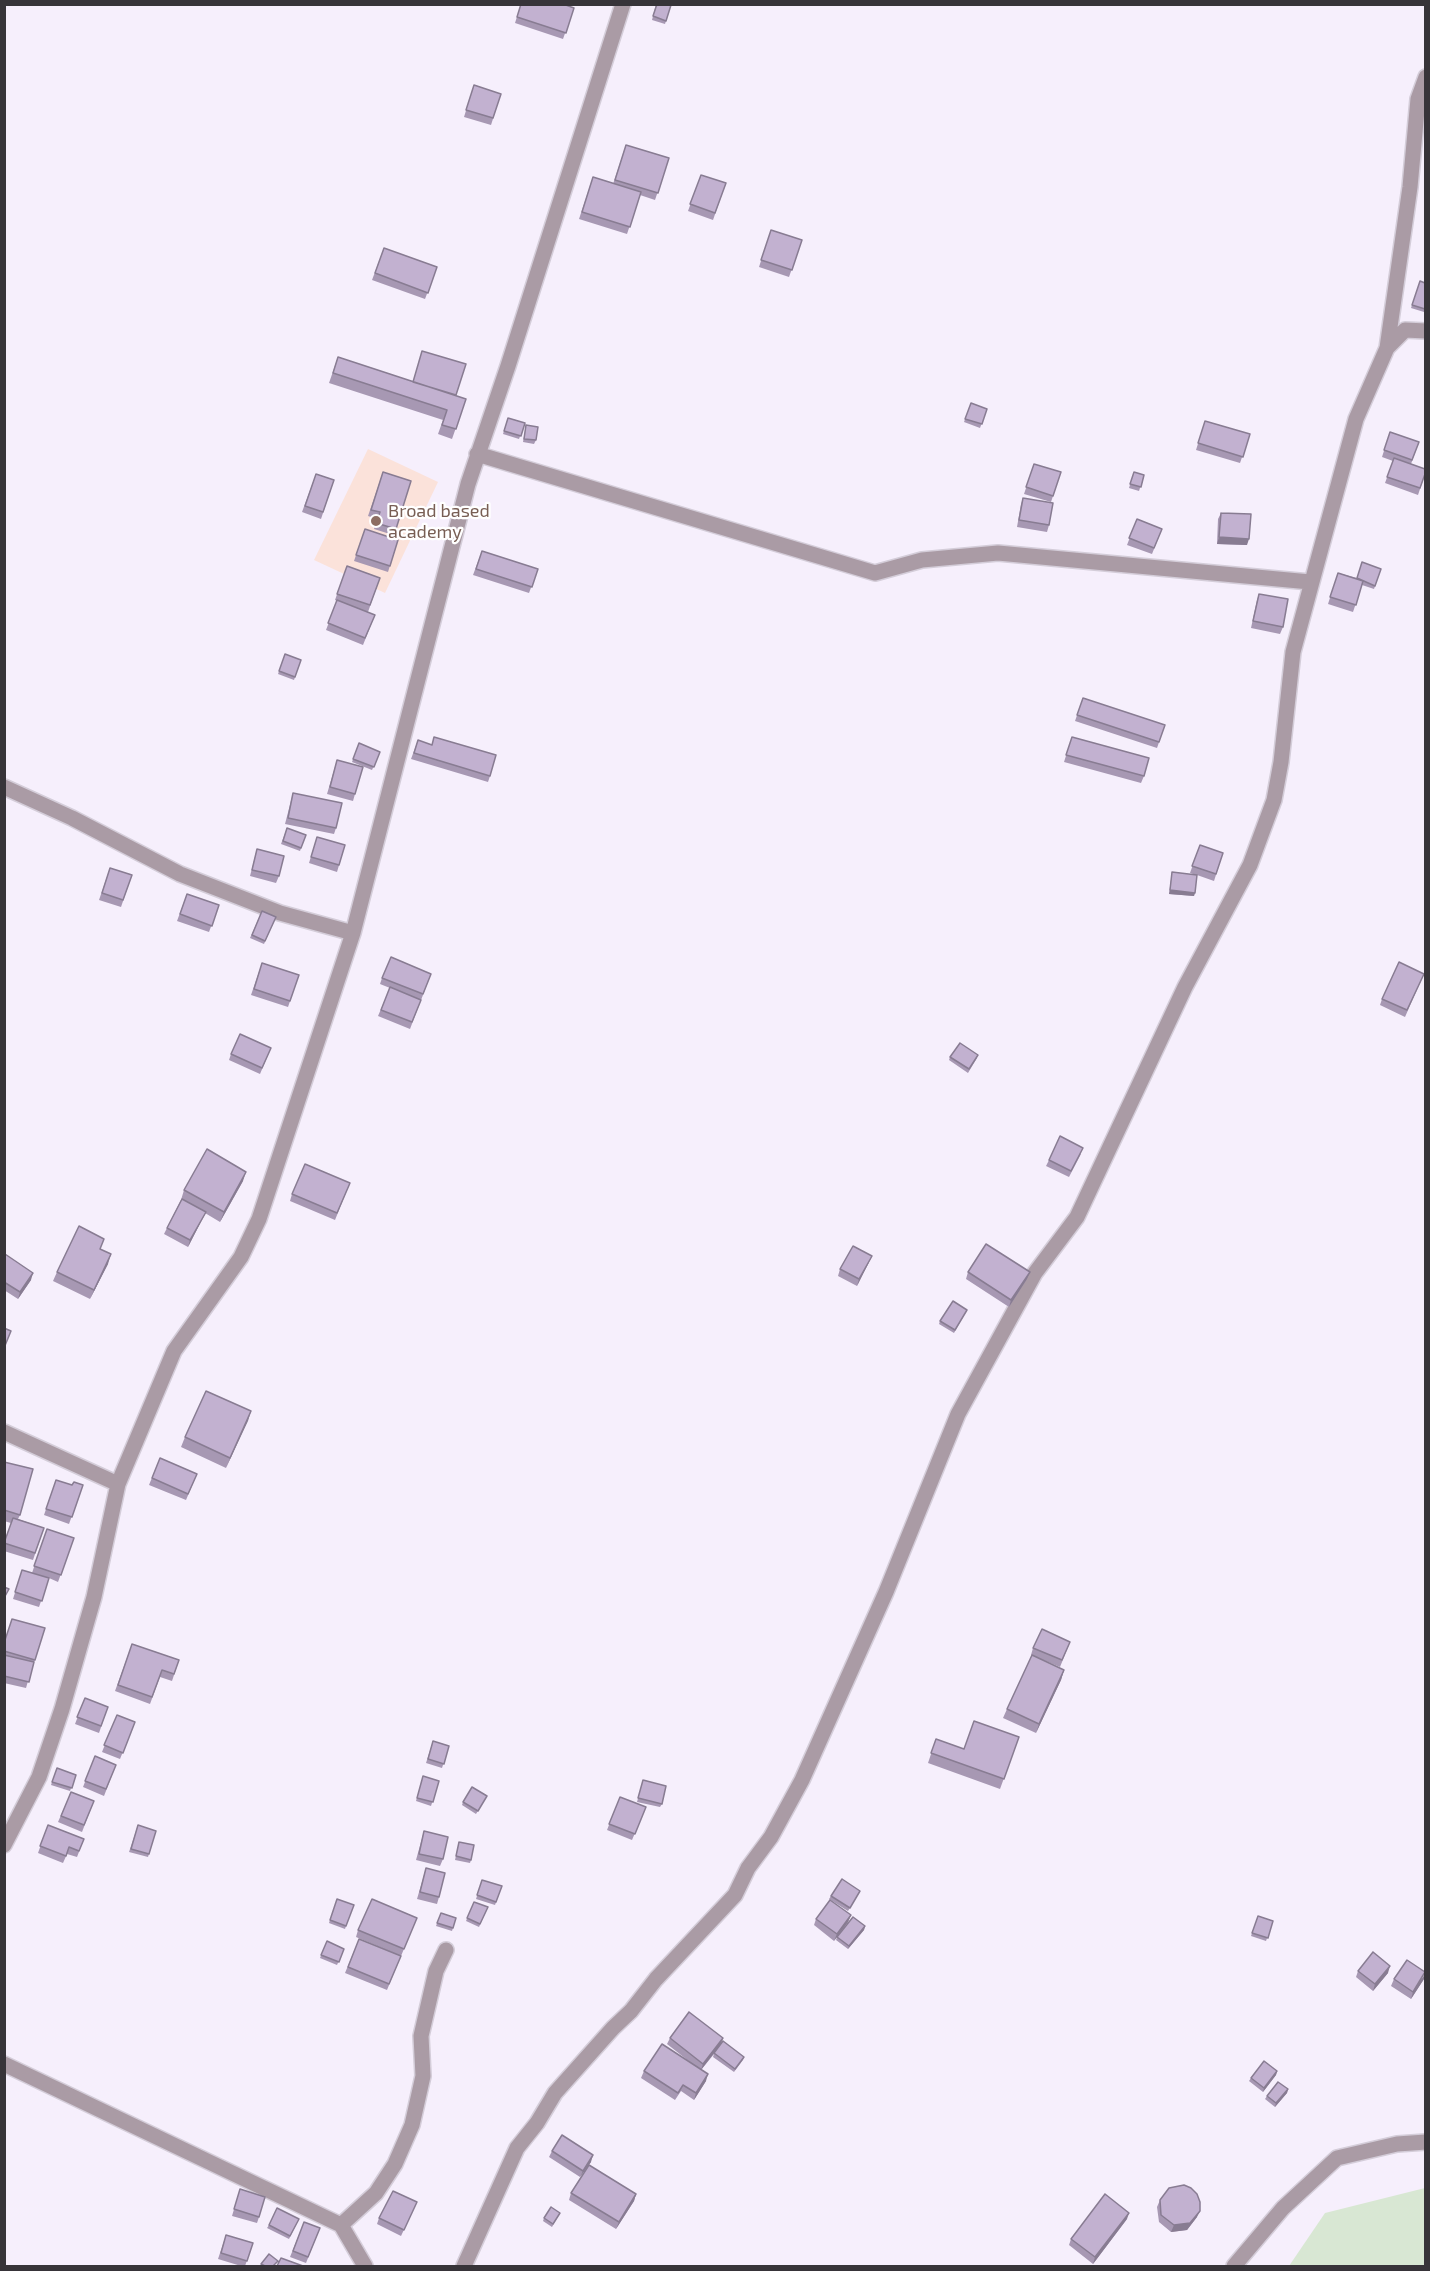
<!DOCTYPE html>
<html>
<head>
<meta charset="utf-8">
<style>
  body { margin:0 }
  #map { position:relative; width:1430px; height:2271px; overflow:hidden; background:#f6effc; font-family:"Exo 2",sans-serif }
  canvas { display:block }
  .frame { position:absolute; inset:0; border:6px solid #373439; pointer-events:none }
</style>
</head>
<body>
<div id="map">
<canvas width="1430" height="2271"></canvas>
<div class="frame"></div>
</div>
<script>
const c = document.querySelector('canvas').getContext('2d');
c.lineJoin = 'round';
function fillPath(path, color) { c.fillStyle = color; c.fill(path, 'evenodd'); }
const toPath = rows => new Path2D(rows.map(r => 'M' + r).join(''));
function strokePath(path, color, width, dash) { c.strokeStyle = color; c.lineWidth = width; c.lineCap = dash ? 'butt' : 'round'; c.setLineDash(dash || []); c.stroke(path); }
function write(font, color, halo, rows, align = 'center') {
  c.font = font + ' "Exo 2",sans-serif'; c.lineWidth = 4.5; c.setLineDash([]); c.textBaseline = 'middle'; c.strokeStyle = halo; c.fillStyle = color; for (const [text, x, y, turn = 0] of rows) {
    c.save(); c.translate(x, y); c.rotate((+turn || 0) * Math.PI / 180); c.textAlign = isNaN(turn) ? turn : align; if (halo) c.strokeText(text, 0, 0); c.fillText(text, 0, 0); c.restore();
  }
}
fillPath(toPath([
  [368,449,438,482,385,593,314,560]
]), '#fbe2da');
fillPath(toPath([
  [1425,2188,1425,2266,1289,2266,1325,2213]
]), '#d8e7d3');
const minor = toPath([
  [1387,348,1410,187,1418,99,1426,77],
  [477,454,875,573,922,560,998,553,1310,582],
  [4,787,72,818,180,874,280,913,353,933],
  [4,1432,118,1484],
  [4,1845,39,1777,62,1709,94,1597,118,1484,174,1351,241,1257,259,1219,353,933,468,484,508,366,623,4],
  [4,2064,341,2225,365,2266],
  [341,2225,376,2193,395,2164,412,2125,423,2076,421,2036,436,1971,446,1950],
  [464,2266,517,2148,537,2123,555,2093,613,2028,631,2011,656,1979,735,1895,748,1868,771,1837,802,1780,886,1592,958,1414,1035,1273,1077,1217,1185,987,1250,865,1274,800,1281,762,1293,652,1356,419,1387,348,1405,330,1426,331],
  [1234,2266,1283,2208,1337,2158,1397,2144,1426,2142]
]);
strokePath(minor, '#d4cdd9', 18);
strokePath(minor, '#aa9ba5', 15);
fillPath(toPath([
  [521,4,574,8,563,39,515,23],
  [656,4,671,5,665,24,652,20],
  [474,85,501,94,491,125,464,117],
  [626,145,669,158,655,200,640,195,627,234,579,219,593,177,613,184],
  [701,175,726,183,713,220,688,211],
  [771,230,802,240,789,277,759,267],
  [384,248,437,267,425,299,372,280],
  [1420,281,1425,309,1424,312,1411,308],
  [338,357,466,399,452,439,438,434,443,420,329,383],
  [971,403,987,409,980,428,964,422],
  [508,418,525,423,519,439,503,434],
  [1205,421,1250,434,1240,463,1196,450],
  [526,425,536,440,534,444,523,442],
  [1390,432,1419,442,1411,464,1425,474,1418,495,1385,483,1393,461,1382,457],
  [1034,464,1061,472,1051,502,1024,494],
  [383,472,411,481,393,535,374,529,377,519,368,516],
  [1134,472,1144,475,1139,491,1129,488],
  [316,474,334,480,321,519,302,512],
  [1023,498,1049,525,1047,532,1017,527,1021,504],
  [1221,513,1247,545,1217,544,1218,519],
  [1137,519,1162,529,1152,554,1127,545],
  [365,529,398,540,388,572,354,561],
  [482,551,538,569,529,593,473,575],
  [347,566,380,578,368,612,354,607,375,615,363,645,326,630,337,601,335,600],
  [1381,569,1374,589,1362,585,1353,612,1328,604,1338,573,1357,578],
  [1259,594,1283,627,1280,634,1251,628,1257,600],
  [285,654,301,660,294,680,278,674],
  [1083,698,1165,725,1157,748,1075,721],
  [1072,737,1144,776,1141,783,1064,762],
  [418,740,490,776,488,782,411,759],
  [359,743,380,752,372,770,352,762],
  [337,760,355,794,353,801,327,794],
  [293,793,336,828,334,834,285,824],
  [287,828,306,835,300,851,281,844],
  [317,837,345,845,337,872,309,863],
  [1200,845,1223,853,1214,881,1197,875,1194,896,1169,894,1172,872,1196,875,1190,873],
  [257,849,279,876,276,883,250,876],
  [110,868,132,875,121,907,99,900],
  [187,894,219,905,209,932,177,921],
  [262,911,276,917,264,944,250,938],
  [262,963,299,975,288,1007,251,995],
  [431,974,410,1029,378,1016,390,988,380,984,382,978],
  [1424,974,1405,1017,1380,1005,1382,999],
  [271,1048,260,1074,229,1060,231,1054],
  [950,1057,977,1058,968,1073,949,1060],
  [1081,1154,1069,1177,1046,1166,1049,1160],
  [243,1181,220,1222,205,1213,188,1247,164,1234,181,1200,184,1190],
  [350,1183,335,1220,290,1201,292,1194],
  [101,1249,108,1264,90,1299,53,1281,57,1272],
  [5,1254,31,1280,18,1299,4,1290],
  [869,1262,857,1286,838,1276,840,1269],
  [968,1272,1027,1279,1009,1307,966,1279],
  [967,1310,954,1333,939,1324,940,1321],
  [251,1411,226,1468,181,1447,185,1437],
  [160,1458,197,1474,186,1500,149,1485],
  [4,1462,20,1515,18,1519,44,1528,33,1560,4,1551,4,1542,11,1523,4,1521],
  [56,1480,72,1485,83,1485,69,1524,44,1515],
  [47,1529,74,1538,58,1582,49,1578,39,1607,13,1599,22,1570,32,1573],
  [4,1642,35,1660,32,1667,26,1688,4,1683],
  [1070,1642,1060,1667,1031,1655,1033,1648],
  [132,1644,179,1660,172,1681,160,1677,150,1704,115,1691],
  [1064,1670,1061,1680,1036,1733,1003,1718,1007,1709],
  [85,1698,108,1707,99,1733,75,1724],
  [117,1715,135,1722,120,1759,102,1752],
  [1019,1737,1000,1789,928,1763,936,1739,964,1749],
  [433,1741,449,1746,442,1768,426,1763],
  [95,1756,116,1765,104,1796,83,1787],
  [57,1768,76,1775,70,1791,51,1785],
  [423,1776,439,1781,431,1806,416,1801],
  [643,1780,662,1804,660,1807,637,1802],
  [71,1792,94,1801,82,1832,58,1822],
  [620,1797,646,1807,632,1840,607,1830],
  [485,1799,476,1814,462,1805,463,1802],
  [48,1825,84,1839,77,1857,67,1854,63,1863,38,1853],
  [138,1825,156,1831,148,1857,129,1852],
  [424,1831,443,1859,440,1866,416,1860],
  [459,1842,471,1860,470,1863,455,1860],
  [426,1868,439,1897,437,1904,417,1899],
  [482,1880,502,1886,495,1905,476,1899],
  [860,1891,848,1911,829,1899,831,1896],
  [337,1899,346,1926,345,1929,329,1923],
  [474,1902,488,1907,479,1927,466,1921],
  [441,1913,456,1918,452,1931,436,1926],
  [851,1915,848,1922,834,1941,814,1925,816,1919],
  [1258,1916,1273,1921,1266,1941,1251,1936],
  [417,1918,401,1956,356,1937,358,1930],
  [865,1926,864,1930,848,1949,836,1940,837,1937],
  [359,1939,401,1956,387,1990,345,1973],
  [327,1941,344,1949,337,1965,320,1958],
  [1358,1971,1388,1973,1373,1991,1356,1977],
  [1394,1979,1424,1979,1411,1999,1391,1986],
  [670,2038,721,2043,744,2057,743,2060,734,2072,713,2057,714,2054,701,2070,706,2081,694,2100,681,2091,675,2100,641,2078,644,2071,695,2066,667,2044],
  [1277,2071,1276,2075,1263,2092,1249,2081,1251,2078],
  [1288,2089,1287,2093,1275,2107,1265,2099,1267,2096],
  [552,2151,591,2162,580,2177,549,2157],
  [240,2189,259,2217,257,2223,232,2216],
  [571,2193,636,2194,634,2201,616,2229,569,2200],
  [1160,2200,1197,2217,1187,2230,1171,2232,1159,2222,1157,2207],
  [417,2202,401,2236,377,2224,379,2218],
  [560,2213,552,2227,543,2221,544,2218],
  [299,2219,289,2239,267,2228,269,2225],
  [1127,2219,1093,2264,1069,2245,1071,2239],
  [304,2222,320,2228,306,2263,290,2257],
  [226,2235,253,2243,245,2266,241,2266,218,2259]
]), '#a798b3');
fillPath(toPath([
  [1219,537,1249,539,1247,545,1217,544],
  [1170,890,1195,893,1194,896,1169,894],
  [246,1172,243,1181,220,1222,224,1212],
  [206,1212,203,1218,188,1247,190,1240],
  [111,1254,108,1264,90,1299,94,1290],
  [872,1256,857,1286,859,1279],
  [1030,1272,1027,1279,1009,1307,1011,1300],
  [33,1273,31,1280,18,1299,20,1292],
  [251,1411,248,1421,226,1468,230,1458],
  [1064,1670,1061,1680,1036,1733,1039,1724],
  [851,1915,848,1922,834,1941,837,1934],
  [865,1926,864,1930,848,1949,849,1946],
  [1390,1966,1388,1973,1373,1991,1375,1984],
  [1425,1974,1424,1979,1411,1999,1413,1992],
  [723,2038,721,2044,701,2070,703,2064],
  [1277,2071,1276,2075,1263,2092,1264,2088],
  [708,2074,706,2081,694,2100,696,2093],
  [1288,2089,1287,2093,1275,2107,1276,2103],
  [593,2155,591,2162,580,2177,583,2171],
  [636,2194,634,2201,616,2229,619,2222],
  [1200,2211,1197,2217,1187,2230,1171,2232,1174,2225],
  [1129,2213,1127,2219,1093,2264,1095,2257]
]), '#887c92');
const building = toPath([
  [521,4,563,4,574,8,566,33,517,17,521,4],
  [657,4,671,5,666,21,653,16,657,4],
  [474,85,501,94,493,118,466,110,474,85],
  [626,145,669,158,658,193,615,180,626,145],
  [701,175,726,183,715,213,690,204,701,175],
  [593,177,641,192,630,227,582,212,593,177],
  [771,230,802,240,792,270,761,260,771,230],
  [384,248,437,267,428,293,375,273,384,248],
  [1420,281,1425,283,1425,309,1412,305,1420,281],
  [422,351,466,364,456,395,413,382,422,351],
  [338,357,466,399,456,429,442,425,447,410,333,373,338,357],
  [971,403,987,409,982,424,965,419,971,403],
  [508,418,525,423,521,436,504,431,508,418],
  [1205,421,1250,434,1243,457,1198,443,1205,421],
  [526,425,538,427,536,440,524,439,526,425],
  [1390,432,1419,442,1412,460,1384,450,1390,432],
  [1394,458,1425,469,1425,474,1420,488,1387,477,1394,458],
  [1034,464,1061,472,1053,496,1026,487,1034,464],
  [383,472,411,481,396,529,376,523,380,512,371,510,383,472],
  [1134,472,1144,475,1141,487,1130,484,1134,472],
  [316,474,334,480,323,512,305,506,316,474],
  [1023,498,1053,503,1049,525,1019,520,1023,498],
  [1221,513,1251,514,1249,539,1219,537,1221,513],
  [1137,519,1162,529,1154,548,1129,538,1137,519],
  [365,529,398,540,390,566,356,555,365,529],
  [482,551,538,569,532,587,476,569,482,551],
  [1362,562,1381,569,1375,586,1357,578,1362,562],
  [347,566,380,578,370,605,337,594,347,566],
  [1338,573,1363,581,1356,605,1330,597,1338,573],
  [1259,594,1288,599,1283,627,1253,621,1259,594],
  [337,600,375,615,365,638,328,623,337,600],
  [285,654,301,660,295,677,279,671,285,654],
  [1083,698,1165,725,1159,742,1077,715,1083,698],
  [434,737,496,755,490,776,414,753,418,740,432,745,434,737],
  [1072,737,1149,758,1144,776,1066,755,1072,737],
  [359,743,380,752,374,767,353,759,359,743],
  [337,760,363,767,355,794,330,787,337,760],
  [293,793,342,803,336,828,288,818,293,793],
  [287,828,306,835,301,848,283,841,287,828],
  [317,837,345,845,339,865,311,857,317,837],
  [1200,845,1223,853,1216,874,1192,866,1200,845],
  [257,849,284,856,279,876,252,870,257,849],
  [110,868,132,875,123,900,102,893,110,868],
  [1172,872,1197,875,1195,893,1170,890,1172,872],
  [187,894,219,905,212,926,180,914,187,894],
  [262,911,276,917,265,941,252,935,262,911],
  [391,957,431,974,423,994,382,978,391,957],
  [1399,962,1424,974,1407,1010,1382,999,1399,962],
  [262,963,299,975,290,1001,254,989,262,963],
  [390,987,421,1000,412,1022,381,1010,390,987],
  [240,1034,271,1048,262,1068,231,1054,240,1034],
  [960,1043,978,1055,969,1069,950,1057,960,1043],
  [1060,1136,1083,1148,1071,1171,1049,1160,1060,1136],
  [207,1149,246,1172,224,1212,184,1190,207,1149],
  [305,1164,350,1183,337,1213,292,1194,305,1164],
  [182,1199,206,1212,190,1240,167,1228,182,1199],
  [79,1226,104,1239,100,1249,111,1254,94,1290,57,1272,79,1226],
  [986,1244,1030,1272,1011,1300,968,1272,986,1244],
  [853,1246,872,1256,859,1279,840,1269,853,1246],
  [5,1254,33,1273,20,1292,4,1282,5,1254],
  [953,1301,967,1310,955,1330,940,1321,953,1301],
  [4,1328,11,1331,4,1348,4,1328],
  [206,1391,251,1411,230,1458,185,1437,206,1391],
  [160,1458,197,1474,188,1494,152,1478,160,1458],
  [4,1462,33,1469,20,1515,4,1510,4,1462],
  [56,1480,72,1485,74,1482,83,1485,72,1517,46,1509,56,1480],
  [13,1518,44,1528,35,1553,4,1543,13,1518],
  [47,1529,74,1538,61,1575,34,1566,47,1529],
  [22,1570,49,1578,42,1601,15,1592,22,1570],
  [4,1587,9,1589,4,1598,4,1587],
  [12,1619,45,1628,35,1660,4,1651,4,1643,12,1619],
  [1042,1629,1070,1642,1062,1660,1033,1648,1042,1629],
  [132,1644,179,1660,174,1674,162,1670,152,1697,118,1685,132,1644],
  [4,1655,34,1662,29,1682,4,1676,4,1655],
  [1032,1655,1064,1670,1039,1724,1007,1709,1032,1655],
  [85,1698,108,1707,101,1726,77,1717,85,1698],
  [117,1715,135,1722,123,1753,104,1745,117,1715],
  [974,1721,1019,1737,1004,1779,931,1753,936,1739,964,1749,974,1721],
  [433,1741,449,1746,444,1764,428,1759,433,1741],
  [95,1756,116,1765,106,1789,85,1781,95,1756],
  [57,1768,76,1775,72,1788,52,1782,57,1768],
  [423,1776,439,1781,433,1802,417,1798,423,1776],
  [643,1780,666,1786,662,1804,638,1798,643,1780],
  [472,1787,487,1796,478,1811,463,1802,472,1787],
  [71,1792,94,1801,84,1825,61,1816,71,1792],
  [620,1797,646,1807,635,1834,609,1824,620,1797],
  [48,1825,84,1839,79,1851,69,1847,66,1856,40,1846,48,1825],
  [138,1825,156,1831,149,1854,131,1849,138,1825],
  [424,1831,448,1837,443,1859,419,1854,424,1831],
  [459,1842,474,1845,471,1860,456,1856,459,1842],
  [426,1868,445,1873,439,1897,420,1892,426,1868],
  [842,1879,860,1891,850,1908,831,1896,842,1879],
  [482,1880,502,1886,496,1902,477,1895,482,1880],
  [337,1899,354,1905,346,1926,330,1920,337,1899],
  [372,1899,417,1918,404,1949,358,1930,372,1899],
  [830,1900,851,1915,837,1934,816,1919,830,1900],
  [474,1902,488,1907,480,1924,467,1918,474,1902],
  [441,1913,456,1918,453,1928,437,1923,441,1913],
  [1258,1916,1273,1921,1268,1938,1252,1933,1258,1916],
  [853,1917,865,1926,849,1946,837,1937,853,1917],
  [359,1939,401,1956,389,1984,348,1967,359,1939],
  [327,1941,344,1949,339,1962,321,1955,327,1941],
  [1373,1952,1390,1966,1375,1984,1358,1971,1373,1952],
  [1407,1960,1425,1972,1413,1992,1394,1979,1407,1960],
  [689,2012,723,2038,703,2064,670,2038,689,2012],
  [723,2041,744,2057,735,2069,714,2053,723,2041],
  [662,2044,708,2074,696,2093,683,2085,678,2093,644,2071,662,2044],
  [1264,2061,1277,2071,1264,2088,1251,2078,1264,2061],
  [1278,2082,1288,2089,1276,2103,1267,2096,1278,2082],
  [562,2135,593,2155,583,2171,552,2151,562,2135],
  [589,2165,636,2194,619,2222,571,2193,589,2165],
  [1184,2185,1191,2188,1197,2194,1200,2202,1200,2211,1190,2223,1174,2225,1161,2215,1160,2200,1169,2188,1184,2185],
  [240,2189,265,2197,259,2217,234,2209,240,2189],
  [393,2191,417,2202,404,2230,379,2218,393,2191],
  [1105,2194,1129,2213,1095,2257,1071,2239,1105,2194],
  [551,2207,560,2213,553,2224,544,2218,551,2207],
  [277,2208,299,2219,290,2236,269,2225,277,2208],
  [304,2222,320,2228,308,2257,293,2251,304,2222],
  [226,2235,253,2243,247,2261,221,2253,226,2235],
  [269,2254,278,2261,273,2266,265,2266,261,2264,269,2254],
  [281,2258,303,2266,277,2266,281,2258]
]);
fillPath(building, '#c2b1d0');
strokePath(building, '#887c92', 1.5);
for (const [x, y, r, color] of [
  [376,521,6,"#8d6e63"]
]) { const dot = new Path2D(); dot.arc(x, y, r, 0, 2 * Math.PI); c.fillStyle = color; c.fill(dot); strokePath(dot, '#fff', 2); }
write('18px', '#785e54', '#fff', [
  ["Broad based",388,511],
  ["academy",388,532]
], 'left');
</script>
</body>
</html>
